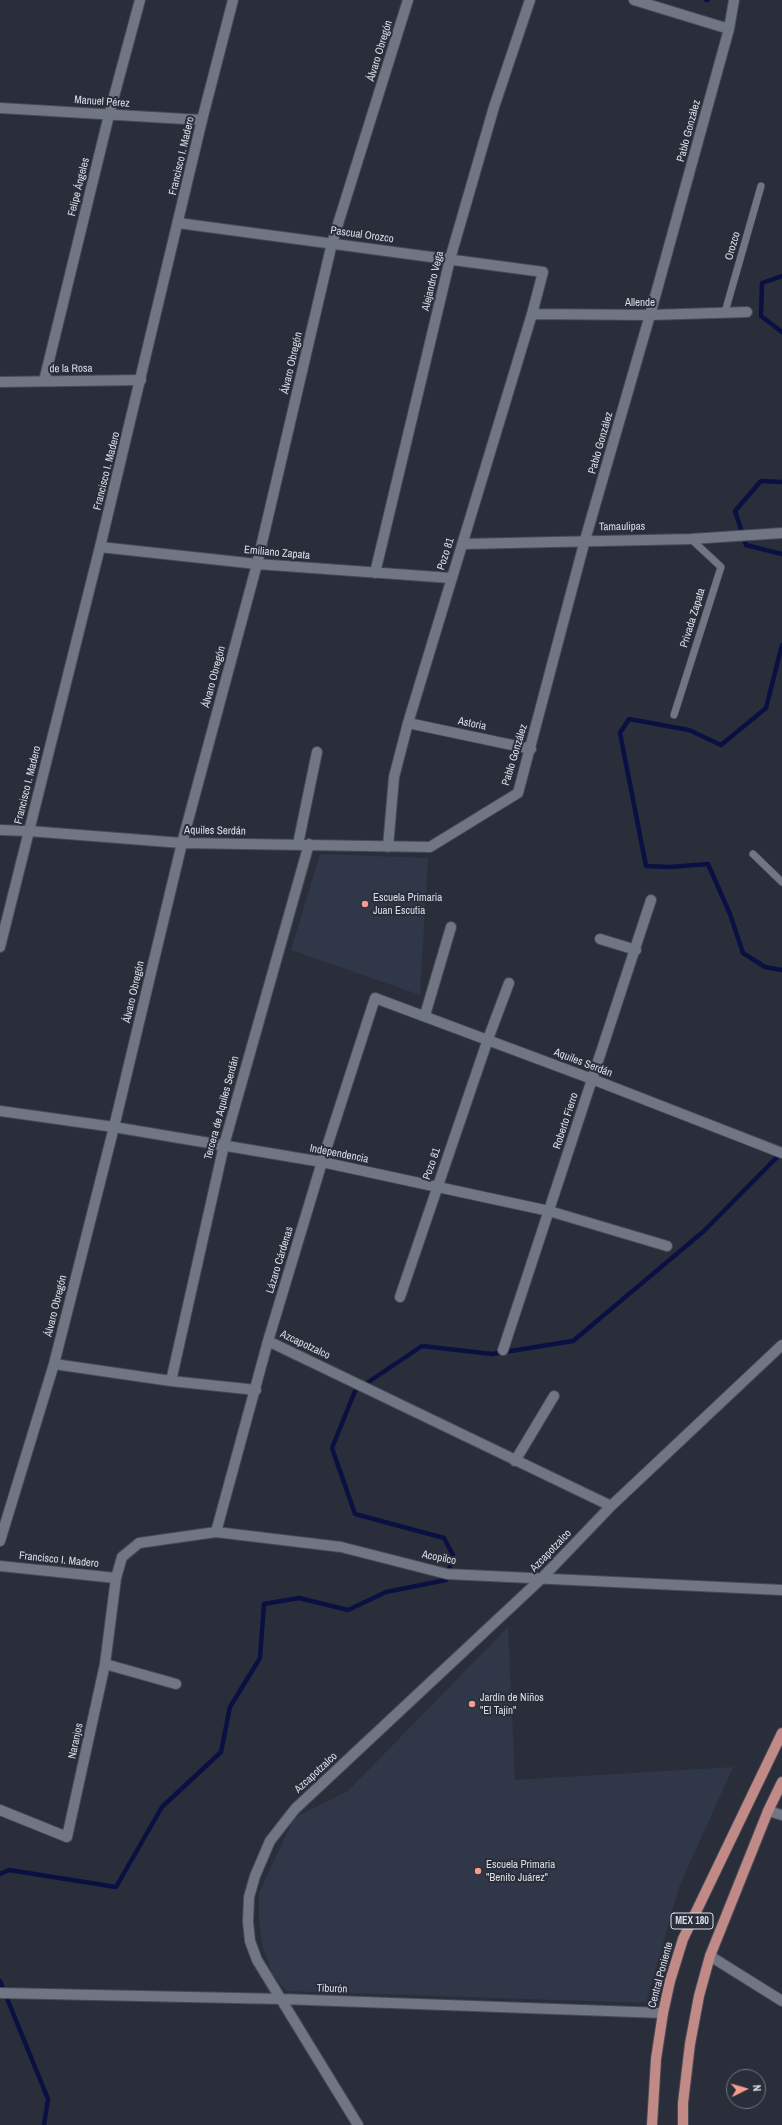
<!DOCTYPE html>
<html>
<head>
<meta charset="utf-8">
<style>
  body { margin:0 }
  #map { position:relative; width:782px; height:2125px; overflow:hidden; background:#2a2e3a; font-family:"Archivo Narrow",sans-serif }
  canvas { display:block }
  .north { position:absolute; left:726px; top:2069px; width:40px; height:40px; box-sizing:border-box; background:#2a2e3a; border:1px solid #71747f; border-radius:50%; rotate:85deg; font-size:11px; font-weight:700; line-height:16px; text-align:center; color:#dbdee7 }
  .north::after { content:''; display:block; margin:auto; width:14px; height:18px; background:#f59d8e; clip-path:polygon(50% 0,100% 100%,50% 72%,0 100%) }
</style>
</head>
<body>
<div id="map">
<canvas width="782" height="2125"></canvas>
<div class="north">N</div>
</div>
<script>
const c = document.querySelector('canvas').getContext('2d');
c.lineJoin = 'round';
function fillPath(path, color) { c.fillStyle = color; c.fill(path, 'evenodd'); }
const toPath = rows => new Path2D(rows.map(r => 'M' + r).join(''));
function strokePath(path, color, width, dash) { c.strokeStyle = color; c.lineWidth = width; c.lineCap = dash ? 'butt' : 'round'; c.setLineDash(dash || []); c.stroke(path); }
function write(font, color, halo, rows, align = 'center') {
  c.font = font + ' "Archivo Narrow",sans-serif'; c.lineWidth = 4; c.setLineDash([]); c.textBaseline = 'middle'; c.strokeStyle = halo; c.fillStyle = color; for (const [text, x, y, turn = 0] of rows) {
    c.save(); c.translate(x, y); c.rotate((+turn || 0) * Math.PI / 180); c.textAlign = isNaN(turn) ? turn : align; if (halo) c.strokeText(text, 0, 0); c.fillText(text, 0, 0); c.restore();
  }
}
fillPath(toPath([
  [320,854,428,858,420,995,291,950],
  [508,1627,515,1780,733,1767,679,1887,646,2003,286,1991,272,1973,262,1945,259,1919,259,1893,294,1818,348,1791]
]), '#303749');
strokePath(toPath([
  [706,0,708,0],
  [782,276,762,283,761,316,782,332],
  [782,482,761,481,735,511,746,545,782,554],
  [782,645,766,708,721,745,689,730,629,719,620,733,646,866,670,867,708,864,730,914,743,953,765,967,782,970],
  [0,1874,9,1870,116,1887,162,1807,221,1752,230,1707,260,1658,264,1604,299,1598,348,1610,386,1592,446,1580,453,1555,444,1538,355,1514,332,1448,355,1391,422,1346,492,1354,573,1341,704,1231,781,1153],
  [0,1981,48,2099,44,2125]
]), '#0a1142', 4.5);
const service = toPath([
  [725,312,761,186],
  [674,715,721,567,691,539],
  [753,854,782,882]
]);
const minor = toPath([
  [634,0,729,29],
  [0,108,202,120],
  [178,223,543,272,532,314,408,723,394,777,388,847],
  [532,314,650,315,747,312],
  [44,381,109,115,140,0],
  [0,382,141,380],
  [463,544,691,539,782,533],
  [100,547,257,564,451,578],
  [375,573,450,259,494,107,530,0],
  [408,723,531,749],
  [0,830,29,831,182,843,430,847,518,793,585,540,650,315,729,29,734,0],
  [298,844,317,752],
  [600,939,636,950],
  [425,1015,451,927],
  [0,1111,114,1127,322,1162,549,1211,667,1246],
  [400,1297,488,1039,509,983],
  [268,1341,611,1506],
  [503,1350,651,900],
  [54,1364,171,1381,256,1390],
  [171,1381,224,1145,309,844],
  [515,1461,554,1396],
  [216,1532,268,1341,322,1162,375,998,592,1079,782,1153],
  [0,1541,54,1364,114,1127,182,843,257,564,332,243,408,0],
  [0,1566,116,1578],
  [105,1664,176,1684],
  [0,1810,67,1837,105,1664,116,1578,122,1557,139,1543,216,1532,341,1547,447,1574,782,1590],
  [768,1811,782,1815],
  [710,1956,782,2001],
  [0,1993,282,1999,663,2013],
  [358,2125,257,1960,250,1941,248,1922,249,1897,255,1876,270,1841,295,1809,542,1578,611,1506,782,1345]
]);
const tertiary = toPath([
  [0,947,100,547,202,120,233,0]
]);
const primary = toPath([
  [652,2125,656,2059,663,2013,670,1981,683,1939,782,1733],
  [683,2125,683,2103,690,2044,699,1996,710,1956,768,1811,782,1782]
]);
strokePath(service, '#464a54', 8);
strokePath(minor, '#464a54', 12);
strokePath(tertiary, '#464a54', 12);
strokePath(primary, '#464a54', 12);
strokePath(service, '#717684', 7);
strokePath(minor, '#717684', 10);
strokePath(tertiary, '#717684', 10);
strokePath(primary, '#c18a86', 10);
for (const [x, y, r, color] of [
  [365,904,4,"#f59d8e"],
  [472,1704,4,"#f59d8e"],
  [478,1871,4,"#f59d8e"]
]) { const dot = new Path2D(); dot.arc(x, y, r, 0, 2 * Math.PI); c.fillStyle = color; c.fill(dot); strokePath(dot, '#2a2e3a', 1.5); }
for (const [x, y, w] of [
  [692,1921,42]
]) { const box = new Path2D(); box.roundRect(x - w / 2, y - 8, w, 16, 3); c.fillStyle = '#2a2e3a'; c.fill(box); strokePath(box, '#dbdee7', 1); }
write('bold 10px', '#dbdee7', null, [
  ["MEX 180",692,1921]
]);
write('11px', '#dbdee7', '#2a2e3a', [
  ["Álvaro Obregón",380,51,-73],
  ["Manuel Pérez",102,102,4],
  ["Pablo González",689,131,-75],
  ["Francisco I. Madero",182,156,-77],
  ["Felipe Ángeles",79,187,-76],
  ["Pascual Orozco",362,235,8],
  ["Orozco",733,246,-74],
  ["Alejandro Vega",433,281,-76],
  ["Allende",640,303],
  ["Álvaro Obregón",292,363,-77],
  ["de la Rosa",71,369,-1],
  ["Pablo González",601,443,-74],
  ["Francisco I. Madero",107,471,-76],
  ["Tamaulipas",622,527,-1],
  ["Emiliano Zapata",277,553,5],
  ["Pozo 81",446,554,-72],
  ["Privada Zapata",693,618,-73],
  ["Álvaro Obregón",214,677,-75],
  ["Astoria",472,724,12],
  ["Pablo González",515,755,-73],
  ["Francisco I. Madero",28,785,-76],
  ["Aquiles Serdán",215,831,1],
  ["Álvaro Obregón",134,992,-77],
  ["Aquiles Serdán",583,1063,21],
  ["Tercera de Aquiles Serdán",222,1108,-75],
  ["Roberto Fierro",566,1121,-72],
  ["Independencia",339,1154,11],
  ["Pozo 81",432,1164,-71],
  ["Lázaro Cárdenas",280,1260,-73],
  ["Álvaro Obregón",56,1306,-76],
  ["Azcapotzalco",305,1345,25],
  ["Azcapotzalco",551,1551,-46],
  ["Acopilco",439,1558,11],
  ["Francisco I. Madero",59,1560,6],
  ["Naranjos",76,1741,-78],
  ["Azcapotzalco",316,1773,-43],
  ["Central Poniente",661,1975,-75],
  ["Tiburón",332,1989,2]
]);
write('11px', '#dbdee7', '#2a2e3a', [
  ["Escuela Primaria",373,898],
  ["Juan Escutia",373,911],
  ["Jardín de Niños",480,1698],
  ["\"El Tajín\"",480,1711],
  ["Escuela Primaria",486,1865],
  ["\"Benito Juárez\"",486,1878]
], 'left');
</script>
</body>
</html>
